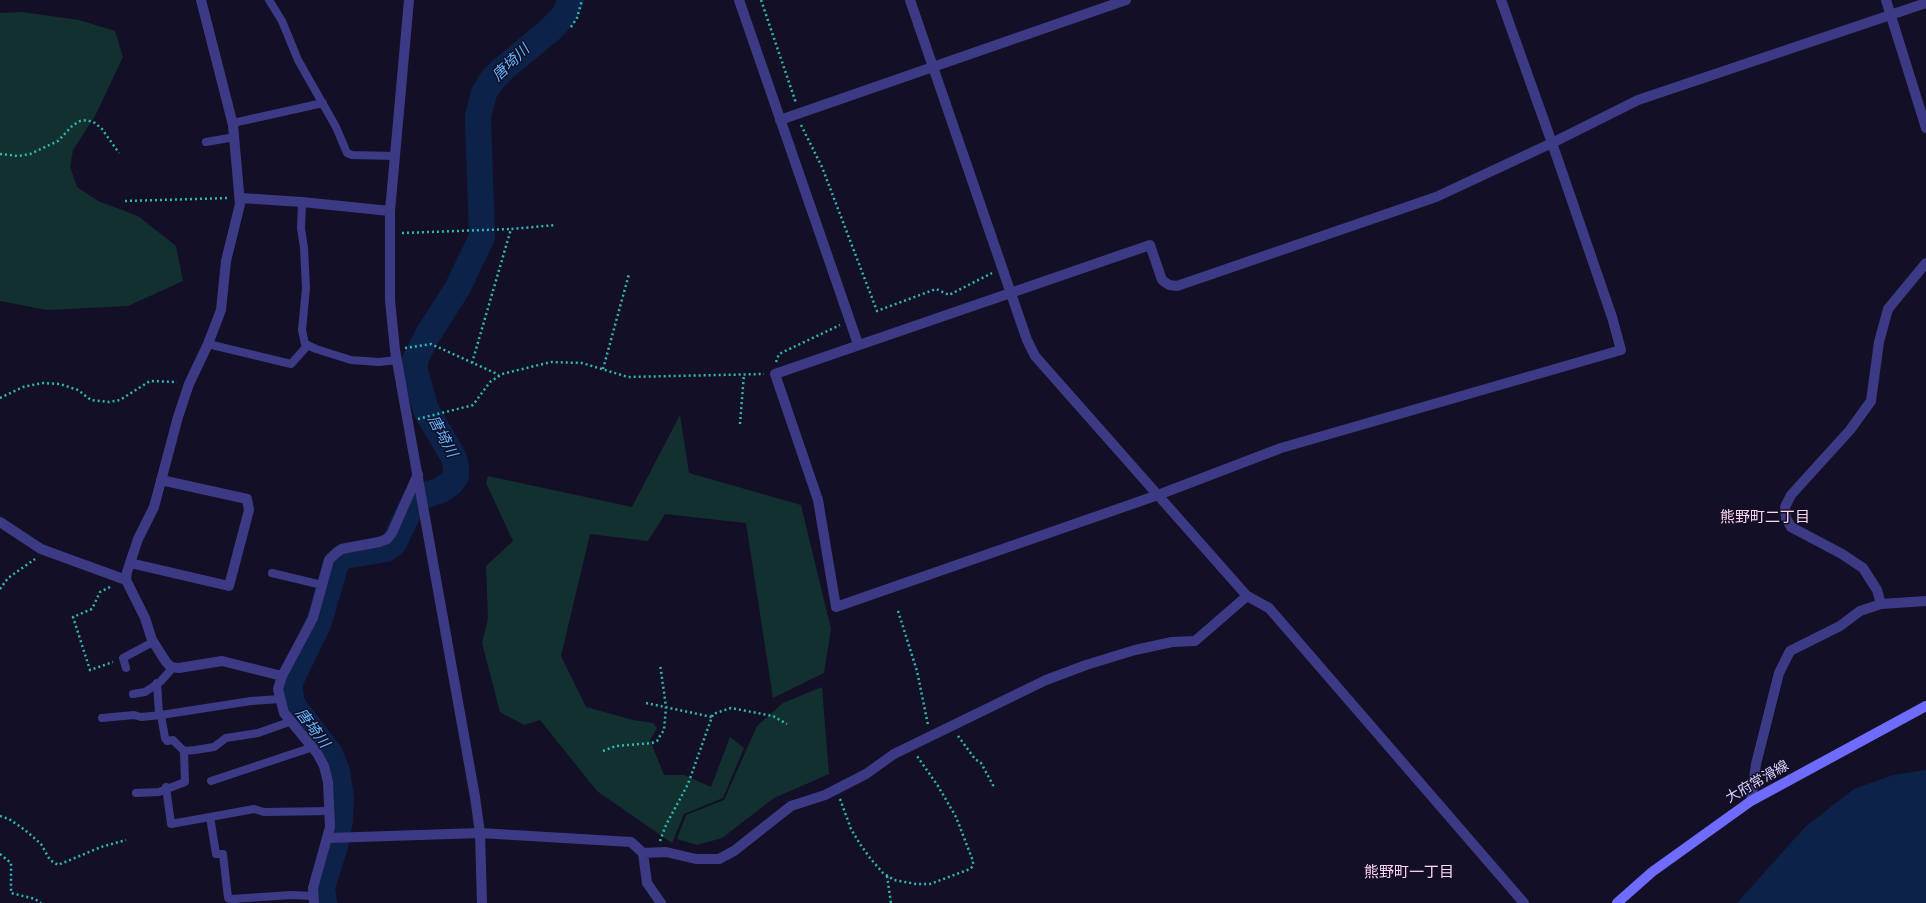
<!DOCTYPE html>
<html>
<head>
<meta charset="utf-8">
<style>
  body { margin:0 }
  canvas { display:block; background:#130f26 }
</style>
</head>
<body>
<canvas width="1926" height="903"></canvas>
<script>
const c = document.querySelector('canvas').getContext('2d');
c.lineJoin = 'round';
function fillPath(path, color) { c.fillStyle = color; c.fill(path, 'evenodd'); }
const toPath = rows => new Path2D(rows.map(r => 'M' + r).join(''));
function strokePath(path, color, width, dash) { c.strokeStyle = color; c.lineWidth = width; c.lineCap = dash ? 'butt' : 'round'; c.setLineDash(dash || []); c.stroke(path); }
function write(font, color, halo, rows, align = 'center') {
  c.font = font + ' Overpass,"Noto Sans JP",sans-serif'; c.lineWidth = 3; c.setLineDash([]); c.textBaseline = 'middle'; c.strokeStyle = halo; c.fillStyle = color; for (const [text, x, y, turn = 0] of rows) {
    c.save(); c.translate(x, y); c.rotate((+turn || 0) * Math.PI / 180); c.textAlign = isNaN(turn) ? turn : align; if (halo) c.strokeText(text, 0, 0); c.fillText(text, 0, 0); c.restore();
  }
}
fillPath(toPath([
  [22,12,79,20,115,31,123,57,95,116,73,150,70,167,77,187,98,201,138,216,176,246,183,281,128,306,47,310,0,301,0,13],
  [680,415,689,473,801,505,831,629,824,673,773,698,746,523,665,514,648,541,590,534,561,656,586,707,633,720,653,723,657,728,650,740,664,775,684,775,711,787,730,737,744,748,723,798,684,814,672,843,597,791,540,720,524,725,500,712,482,643,488,619,486,566,513,541,486,483,488,476,632,507],
  [822,687,829,774,774,798,722,838,697,845,677,839,686,815,724,800,757,726,783,703]
]), '#12302f');
fillPath(toPath([
  [1926,770,1926,903,1737,903,1805,827,1854,789,1893,775]
]), '#0c2248');
strokePath(toPath([
  [324,903,322,887,335,846,340,820,341,798,337,772,330,754,292,704,289,684,319,622,336,563,344,556,386,549,394,543,415,499,441,490,451,483,456,476,456,467,454,458,426,410,415,371,415,360,427,336,457,289,482,237,478,117,484,93,492,80,503,69,550,30,565,14,571,0]
]), '#0c2248', 26);
strokePath(toPath([
  [761,0,796,103],
  [571,27,577,18,582,0],
  [801,125,822,167,877,311,936,289,949,295,992,273],
  [0,154,18,156,30,154,58,141,73,125,80,121,87,120,95,123,102,129,119,153],
  [125,201,229,198],
  [402,233,511,229],
  [405,348,431,344,495,373,499,376],
  [776,362,779,354,840,325],
  [472,363,511,229,556,225],
  [603,369,629,274],
  [0,398,23,387,42,383,60,384,78,390,91,400,109,402,120,400,150,381,177,382],
  [418,419,473,405,490,382,502,374,551,362,582,363,628,377,764,374],
  [740,424,744,374],
  [110,587,100,592,92,609,73,617,90,670,113,662],
  [0,589,8,578,35,559],
  [898,611,917,671,928,725],
  [646,703,712,717],
  [958,736,975,759,981,763,993,785,993,789],
  [603,751,616,746,652,743,657,741,660,736,664,730,666,707,660,664],
  [840,799,851,829,860,844,870,858,883,873,894,880,916,884,930,884,970,869,973,866,973,861,956,817,938,786,917,756],
  [0,816,9,819,25,830,41,844,50,860,58,865,101,847,126,840],
  [660,841,666,825,688,784,713,714,731,708,773,716,787,724],
  [0,854,11,863,11,893,35,899,41,903],
  [887,876,891,903]
]), '#2fb8b0', 2.5, [2, 3]);
strokePath(toPath([
  [269,0,282,21,298,60,336,127,347,153,352,155,395,156],
  [233,123,323,103],
  [206,142,235,137],
  [302,202,301,228,304,248,306,288,302,330,305,344,316,349,351,360,379,362,397,360],
  [208,344,291,364,308,345],
  [272,573,322,585],
  [126,668,123,658,153,642],
  [133,694,145,692,160,682,170,671,171,667],
  [280,699,251,701,161,715,165,738,167,741,173,740,184,751,195,750,214,747,226,738,258,733,292,721],
  [102,718,134,715,141,717,161,715,159,713,157,683],
  [211,781,313,747],
  [166,787,171,824,210,817],
  [136,793,159,792,185,782,184,751],
  [232,899,228,898,223,854,216,854,210,817,254,809,264,812,330,811],
  [232,903,232,899,291,895,313,896]
]), '#3d3a85', 8);
strokePath(toPath([
  [201,0,233,125,240,204,226,261,221,310,208,344,189,384,178,417,154,507,138,539,127,572,126,580,145,618,152,640,166,662,171,667,179,668,222,661,282,676],
  [739,0,858,344],
  [910,0,1027,340,1035,356,1247,596,1269,608,1524,903],
  [1501,0,1552,143,1612,317,1621,350,1281,448,1158,495,836,607,818,500,775,374,1150,245,1162,280,1169,285,1177,286,1436,197,1552,143,1638,100,1926,3],
  [1886,0,1926,128],
  [780,120,1126,0],
  [241,198,302,202,390,211],
  [0,522,41,549,126,580],
  [130,563,229,586,249,510,247,499,161,480],
  [1881,604,1877,590,1863,568,1842,554,1791,527,1786,518,1785,507,1791,495,1850,430,1871,401,1879,342,1888,309,1926,263],
  [1751,801,1756,764,1779,673,1790,651,1840,626,1860,611,1881,604,1926,601],
  [328,838,480,833,631,842,643,853,647,883,661,903],
  [643,853,666,852,696,859,719,859,734,851,791,806,825,795,866,774,894,754,1046,680,1086,665,1135,650,1172,642,1195,641,1247,596],
  [314,903,313,888,330,827,328,782,324,766,317,753,284,713,278,689,282,676,313,618,329,560,336,553,342,549,379,542,387,539,392,533,418,474]
]), '#3d3a85', 10);
strokePath(toPath([
  [409,0,390,211,390,300,395,350,475,797,480,833,482,903]
]), '#3d3a85', 10);
strokePath(toPath([
  [1617,903,1652,872,1751,801,1926,706]
]), '#6f6bff', 10);
write('14px', '#d9d4ff', '#130f26', [
  ["大府常滑線",1758,783,-30]
]);
write('italic 15px', '#62b6ff', '#130f26', [
  ["唐埼川",512,64,-44],
  ["唐埼川",441,437,62],
  ["唐埼川",311,729,53]
]);
write('15px', '#ffd6f0', '#130f26', [
  ["熊野町二丁目",1765,519],
  ["熊野町一丁目",1409,874]
]);
</script>
</body>
</html>
